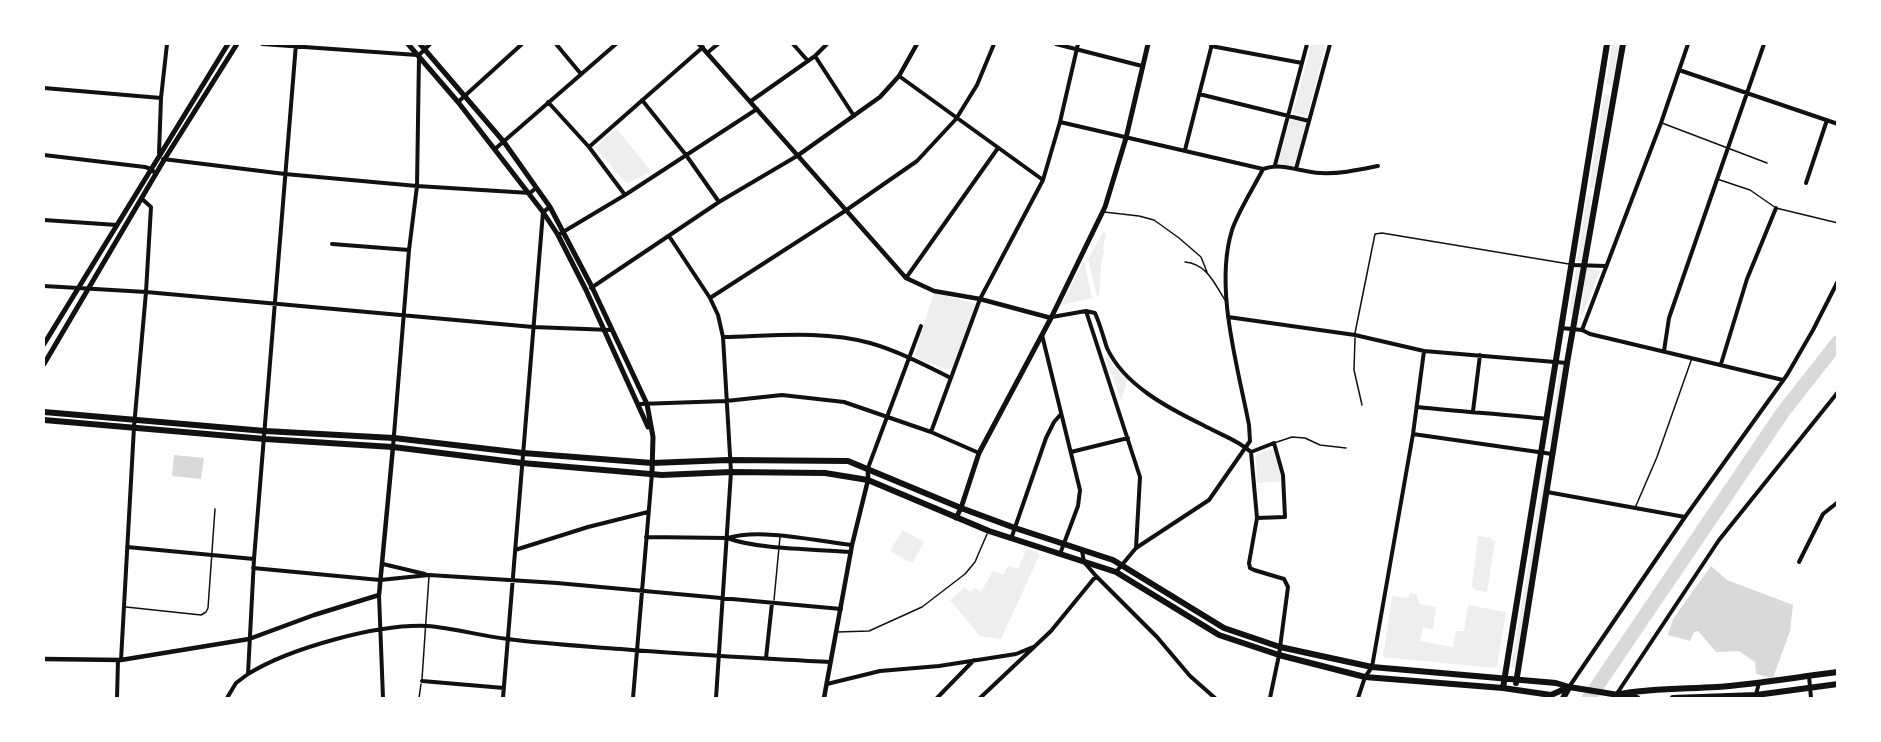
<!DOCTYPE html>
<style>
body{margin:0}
#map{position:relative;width:1881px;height:742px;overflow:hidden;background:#fff;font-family:"Source Sans 3",sans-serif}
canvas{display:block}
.frame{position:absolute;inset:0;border:45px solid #fff;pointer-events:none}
</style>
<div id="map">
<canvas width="1881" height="742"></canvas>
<div class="frame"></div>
</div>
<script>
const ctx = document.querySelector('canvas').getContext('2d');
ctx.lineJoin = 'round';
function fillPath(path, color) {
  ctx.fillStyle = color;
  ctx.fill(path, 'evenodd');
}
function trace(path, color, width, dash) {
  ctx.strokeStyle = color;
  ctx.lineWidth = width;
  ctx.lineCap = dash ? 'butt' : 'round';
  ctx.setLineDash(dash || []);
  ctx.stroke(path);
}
fillPath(new Path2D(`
 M1311,44H1326L1307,117L1293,113Z
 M1612,44H1619L1612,85H1606Z
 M1604,94L1610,95L1594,188H1589Z
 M1290,119L1306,122L1295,167L1278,163Z
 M616,128L651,171L627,184L595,148Z
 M1587,196L1592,197L1582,261H1577Z
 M1103,232L1106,234L1103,249L1104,251L1101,266L1099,297L1097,296L1088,259Z
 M1084,261L1092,298L1061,305Z
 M1576,268H1580L1573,315L1569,314Z
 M1586,268L1600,271L1580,321Z
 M934,292L976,304L952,368L946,369L914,357Z
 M1109,357L1113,366L1128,379L1121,400L1106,360V358Z
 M1560,364L1565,365L1553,444L1549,443Z
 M1274,449L1282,481L1257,483L1256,454Z
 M1546,459L1550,461L1515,668L1511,667Z
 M903,530L924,542L913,562L908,561L890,551Z
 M1478,536L1491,538V540L1495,541L1487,592L1475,590L1472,586Z
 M1027,548L1040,554L1001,639L980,636L950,600L965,587L970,592L975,588L981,592L993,571L1003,575L1008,566L1018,569Z
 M1410,593L1417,594L1419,604L1436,607L1433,630L1423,627L1420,641L1453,647L1456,631H1464L1468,605L1506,612L1497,666L1495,668L1383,657L1392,596L1408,598Z`), '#eee');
fillPath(new Path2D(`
 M174,455L204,458L201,479L172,476Z
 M1711,566L1727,580L1793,605L1790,631L1773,678L1756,674L1755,662L1739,651L1716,652L1698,631L1694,632L1690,641L1668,635L1673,619Z`), '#d9d9d9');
trace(new Path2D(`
 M1589,698L1783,412L1838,342`), '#d9d9d9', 14);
trace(new Path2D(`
 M1662,123L1767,163
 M1717,179L1750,190L1776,208L1838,223
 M1104,212L1139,216L1154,220L1179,238L1201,257L1207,272
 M1185,262C1207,264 1214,283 1225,300
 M1355,333L1375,234L1382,233L1569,264
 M1355,338L1354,370L1362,405
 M1274,443L1292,437L1305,438L1320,445L1346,448
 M1635,508L1657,457L1692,358
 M774,600L780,537
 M126,607L201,615L206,612L208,608L215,509
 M837,632L869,631L922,607L965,574L975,562L987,534
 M422,679L429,576
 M419,698L421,684`), '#111', 1.5);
trace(new Path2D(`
 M262,44L417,55
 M556,44L581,74
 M793,44L808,61
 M1056,44L1142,66
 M1211,46L1302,63
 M707,53L718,44
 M419,55L430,44
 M815,56L854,116
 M1679,70L1838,124
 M899,76L1043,180
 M44,88L161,98
 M1199,94L1309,121
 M642,100L686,155L719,202
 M751,101L815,56L827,44
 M458,102L522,44
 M548,102L589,147L625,195
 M1060,122L1263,169C1282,162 1300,172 1320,173C1340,174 1358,170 1378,166
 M589,147L703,47
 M495,149L616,44
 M1185,150L1212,44
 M159,153L161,98L167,44
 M44,155L145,167L151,169L156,174
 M163,159L285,174L417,186L530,193L536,188
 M1275,165L1307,44
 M1296,169L1330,44
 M1806,183L1827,120
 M44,220L117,225
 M558,235L625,195L757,109
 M669,236L710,298L718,315L723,337L731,472L716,698
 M332,244L409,250
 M1572,265L1606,266
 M906,278L998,148
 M44,286L146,292L533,327L611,330
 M591,288L719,202L797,156
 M710,298L845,211L917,161L956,119L977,85L994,44
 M1086,311L1140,477L1136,548
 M1052,317L1086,311L1095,313C1100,324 1103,336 1107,348C1124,385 1168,408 1203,425C1219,434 1238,440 1251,452L1274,443L1283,475L1285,517L1257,518
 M1228,317L1355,335L1424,351L1567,363
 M1561,328L1582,330L1661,123L1688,44
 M1582,330L1590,334L1783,380
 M1042,335L1080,490L1078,506L1060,554
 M723,337C771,336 823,330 870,343C898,351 925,365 951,378
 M1664,351L1669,318L1764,44
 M1721,364L1747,279L1776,208
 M639,404L726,401L782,395L844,402L931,432L979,453
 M1418,407C1461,412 1504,414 1547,419
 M1473,411L1480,355
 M931,432L980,299L1043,180L1060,122L1078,44
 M1413,434L1552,454
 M393,447L409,250L417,186L419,56
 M1071,452L1128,438
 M1251,452L1257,518L1249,563L1250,568L1254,570L1284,579L1288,587L1279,655L1270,698
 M868,468L921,326
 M1547,492L1685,517
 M646,537L727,538C760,550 815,549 851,552
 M728,538C759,528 818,541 852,545
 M1011,539L1046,438L1054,422L1061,414
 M127,547L254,559
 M515,550L588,527L648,512
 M1082,551L1084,562L1096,576L1157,637L1190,676L1215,698
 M1799,562L1823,514L1838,502
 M383,564L425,574
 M253,568L380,580L429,575L557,583L841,609
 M1116,572L1136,548L1209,500L1250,441L1249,425C1238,367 1214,288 1232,230C1238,212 1254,187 1263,169
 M379,595L383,698
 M766,658L772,603
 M121,660L134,427L146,292L151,207L141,198
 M248,674C290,648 377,624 427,626C454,628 481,636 508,639C545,644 583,646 621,649C690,655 760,658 830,662
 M1809,676L1811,698
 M422,681L504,688
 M827,684L880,671L939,666L1016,654L1033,647
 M1569,687L1685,517L1787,375L1813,330L1838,281
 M117,698L118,660
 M227,698L236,683L248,674L254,559L296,44
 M503,698L543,212L550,207
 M633,698L652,473
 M937,698L974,660
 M980,698L1051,631L1096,576
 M1358,698L1365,677L1372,667L1413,434L1424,351
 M1614,698L1719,540L1838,392
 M1755,698L1759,683`), '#111', 4);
trace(new Path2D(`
 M699,44L906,278L934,291L980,299L1051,318
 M797,156L880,97L899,76L917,44
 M44,659L121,660L249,639L314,615L379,595L393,447
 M824,698L852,545L868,480V468`), '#111', 4.5);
trace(new Path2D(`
 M408,44L458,102L543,212L558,235L586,290L648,427
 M420,44L504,142L550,207L592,287L647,404L653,437L652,473
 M44,344L228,44
 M44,364L164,160L237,44
 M956,518L961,508L979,453L1051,318L1105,207L1126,138L1148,44`), '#111', 5);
trace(new Path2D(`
 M44,412L265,431L394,438L523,453L652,463L728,460L848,461L961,508L1015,528L1113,560L1224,628L1280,647L1372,667L1556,683L1569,687L1637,698
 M44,420L265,439L393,447L522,463L662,475L731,472L825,473L868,480L989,531L1116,572L1219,635L1279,655L1365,677L1503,688L1551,695L1569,687
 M1516,683L1567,363L1623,44
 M1503,688L1607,44
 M1620,694C1652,688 1684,689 1717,687C1758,684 1797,677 1838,672
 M1563,698L1569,688
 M1673,698L1756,695L1838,684`), '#111', 6);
</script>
